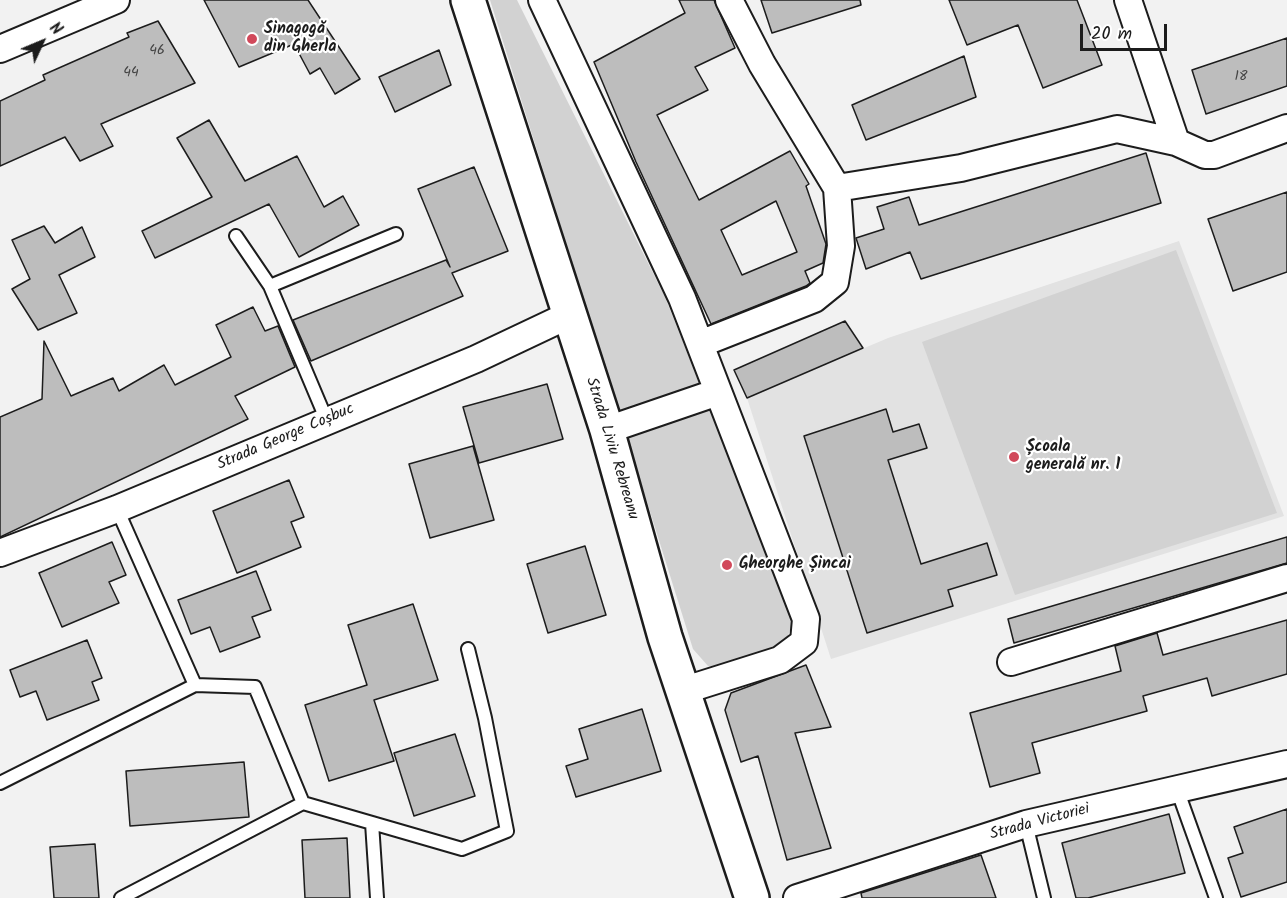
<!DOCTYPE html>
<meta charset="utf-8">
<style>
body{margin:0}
#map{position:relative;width:1287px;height:898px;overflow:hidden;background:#f2f2f2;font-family:Kalam,sans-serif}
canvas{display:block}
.north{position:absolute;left:12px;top:12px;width:60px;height:60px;-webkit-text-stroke:4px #fff;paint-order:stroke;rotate:46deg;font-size:16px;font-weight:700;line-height:24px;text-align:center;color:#1c1c1c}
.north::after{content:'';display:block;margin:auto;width:21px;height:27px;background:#1c1c1c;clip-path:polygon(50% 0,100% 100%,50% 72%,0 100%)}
.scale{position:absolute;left:1080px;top:24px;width:87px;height:27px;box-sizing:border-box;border:3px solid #1c1c1c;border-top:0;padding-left:8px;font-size:18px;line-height:21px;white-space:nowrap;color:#1c1c1c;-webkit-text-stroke:4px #fff;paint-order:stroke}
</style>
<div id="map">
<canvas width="1287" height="898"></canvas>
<div class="north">N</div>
<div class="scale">20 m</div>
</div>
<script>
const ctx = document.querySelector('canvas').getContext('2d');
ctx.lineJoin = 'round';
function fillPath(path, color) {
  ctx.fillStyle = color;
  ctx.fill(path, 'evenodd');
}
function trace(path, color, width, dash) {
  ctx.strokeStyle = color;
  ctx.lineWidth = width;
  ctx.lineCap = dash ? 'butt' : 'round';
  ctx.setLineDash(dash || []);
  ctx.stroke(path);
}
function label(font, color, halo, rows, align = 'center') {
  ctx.font = font + ' Kalam,sans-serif';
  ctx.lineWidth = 4.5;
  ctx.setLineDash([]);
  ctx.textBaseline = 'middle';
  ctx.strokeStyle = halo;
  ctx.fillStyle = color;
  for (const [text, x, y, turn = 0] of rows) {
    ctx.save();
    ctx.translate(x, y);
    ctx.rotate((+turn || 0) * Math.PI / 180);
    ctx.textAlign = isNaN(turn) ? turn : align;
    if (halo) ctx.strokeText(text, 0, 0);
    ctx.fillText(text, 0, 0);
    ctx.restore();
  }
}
fillPath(new Path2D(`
 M1179,241L1284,516L831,659L747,398L888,338Z`), '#e2e2e2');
fillPath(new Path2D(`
 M490,0H517L665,297L794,620L785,643L753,663L720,668L708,666L693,649Z
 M1176,250L1277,513L1015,595L922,342Z`), '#d2d2d2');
const building = new Path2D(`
 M204,0H308L360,79L335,94L320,68L310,74L294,44L239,67Z
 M679,0H714L735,48L695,67L708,90L657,115L699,200L790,151L809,184L806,186L826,244L823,263L805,271L810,283L806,286L711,324L636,162L594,62L685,13ZM776,201L797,252L742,275L721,230Z
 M761,0H860L861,5L772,33Z
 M949,0H1077L1102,65L1043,88L1018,25L967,45Z
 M158,21L195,83L101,124L113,146L80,161L65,137L0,166V101L45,80L43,75L129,37L127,33Z
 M1287,38V86L1206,114L1192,70Z
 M439,50L451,85L395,112L379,77Z
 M964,56L976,97L866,140L852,105Z
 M209,120L245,181L297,156L324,207L343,196L359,225L299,257L269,204L155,258L142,231L212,197L177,138Z
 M1146,153L1161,203L921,279L910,252L866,269L856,238L884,229L877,207L909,197L919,225Z
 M474,167L508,251L452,273L463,296L311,361L293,320L446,260L450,267L418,189Z
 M1287,192V272L1233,291L1208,219Z
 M44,226L55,243L82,227L95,257L59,275L77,313L38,330L12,289L30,279L12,240Z
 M253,307L265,331L278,326L295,367L235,396L248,419L0,537V417L42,399L44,341L71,396L113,378L119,391L164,365L175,385L231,357L216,325Z
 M845,321L863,348L747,398L734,370Z
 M547,384L563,439L479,463L463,407Z
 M886,409L893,432L919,424L927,448L888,460L921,564L987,543L997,575L948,590L953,606L867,633L804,436Z
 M473,446L494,520L430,538L409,464Z
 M289,480L304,517L291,522L301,547L237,573L213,511Z
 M1287,537V563L1014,643L1008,619Z
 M112,542L126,575L109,582L119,603L62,627L39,573Z
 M585,546L606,615L548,633L527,564Z
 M256,571L271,610L252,617L260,637L220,652L210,627L191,634L178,600Z
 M413,604L438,680L374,700L394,761L329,781L305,705L367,685L348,625Z
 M1287,620V674L1212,696L1207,678L1143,696L1147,711L1032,743L1040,773L990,787L970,713L1121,671L1115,646L1157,633L1163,655Z
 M87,640L102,678L92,682L99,700L47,720L36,691L20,697L10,670Z
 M806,665L831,727L795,733L831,848L787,860L758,756L741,762L725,710L731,693Z
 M642,709L661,771L576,797L566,766L588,759L579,729Z
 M455,734L475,796L414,816L394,753Z
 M244,762L249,817L130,826L126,771Z
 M1287,809V882L1241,897L1228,858L1243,853L1234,827Z
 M1169,814L1185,873L1088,898H1076L1062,843Z
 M347,838L350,898H305L302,840Z
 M95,844L99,898H54L50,847Z
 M981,855L996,898H862L861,893Z`);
fillPath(building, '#bdbdbd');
trace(building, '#1c1c1c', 1.5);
const service = new Path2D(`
 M236,236L270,286L327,421
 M270,286L396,234
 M117,509L195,685L255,687L303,803L462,849L507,831L485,718L468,649
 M0,783L195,685
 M1177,789L1216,898
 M372,823L377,898
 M1026,824L1044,898
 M121,898L303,803`);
const minor = new Path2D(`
 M542,0L682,298L806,619L804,642L780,660L682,691
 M1128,0L1176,142
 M0,49L116,0
 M837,188L961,168L1117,129L1176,142L1205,155H1214L1287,128
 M700,344L814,299L835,282L841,246L837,188L762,64L729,0
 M607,430L718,392
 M0,553L117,509L476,359L569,315
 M1011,662L1287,578
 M797,898L1026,824L1287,764`);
const secondary = new Path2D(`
 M468,0L607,430L665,637L752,898`);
trace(service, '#1c1c1c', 16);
trace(minor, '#1c1c1c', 30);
trace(secondary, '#1c1c1c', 38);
trace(service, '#fff', 12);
trace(minor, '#fff', 26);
trace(secondary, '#fff', 33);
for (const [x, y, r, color] of [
 [252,39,6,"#d1495b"],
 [1014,457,6,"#d1495b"],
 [727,565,6,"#d1495b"]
]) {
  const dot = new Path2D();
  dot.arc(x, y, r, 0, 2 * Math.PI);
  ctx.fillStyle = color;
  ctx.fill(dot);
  trace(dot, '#fff', 2);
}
label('14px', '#444', null, [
 ["46",157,52],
 ["44",131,74],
 ["18",1241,78]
]);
label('bold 16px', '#1c1c1c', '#fff', [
 ["Sinagogă",264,30],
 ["din Gherla",264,48],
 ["Școala",1026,448],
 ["generală nr. 1",1026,466],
 ["Gheorghe Șincai",739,565]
], 'left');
label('16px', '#1c1c1c', '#fff', [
 ["Strada George Coșbuc",286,438,-23],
 ["Strada Liviu Rebreanu",611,449,73],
 ["Strada Victoriei",1040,823,-15]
]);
</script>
